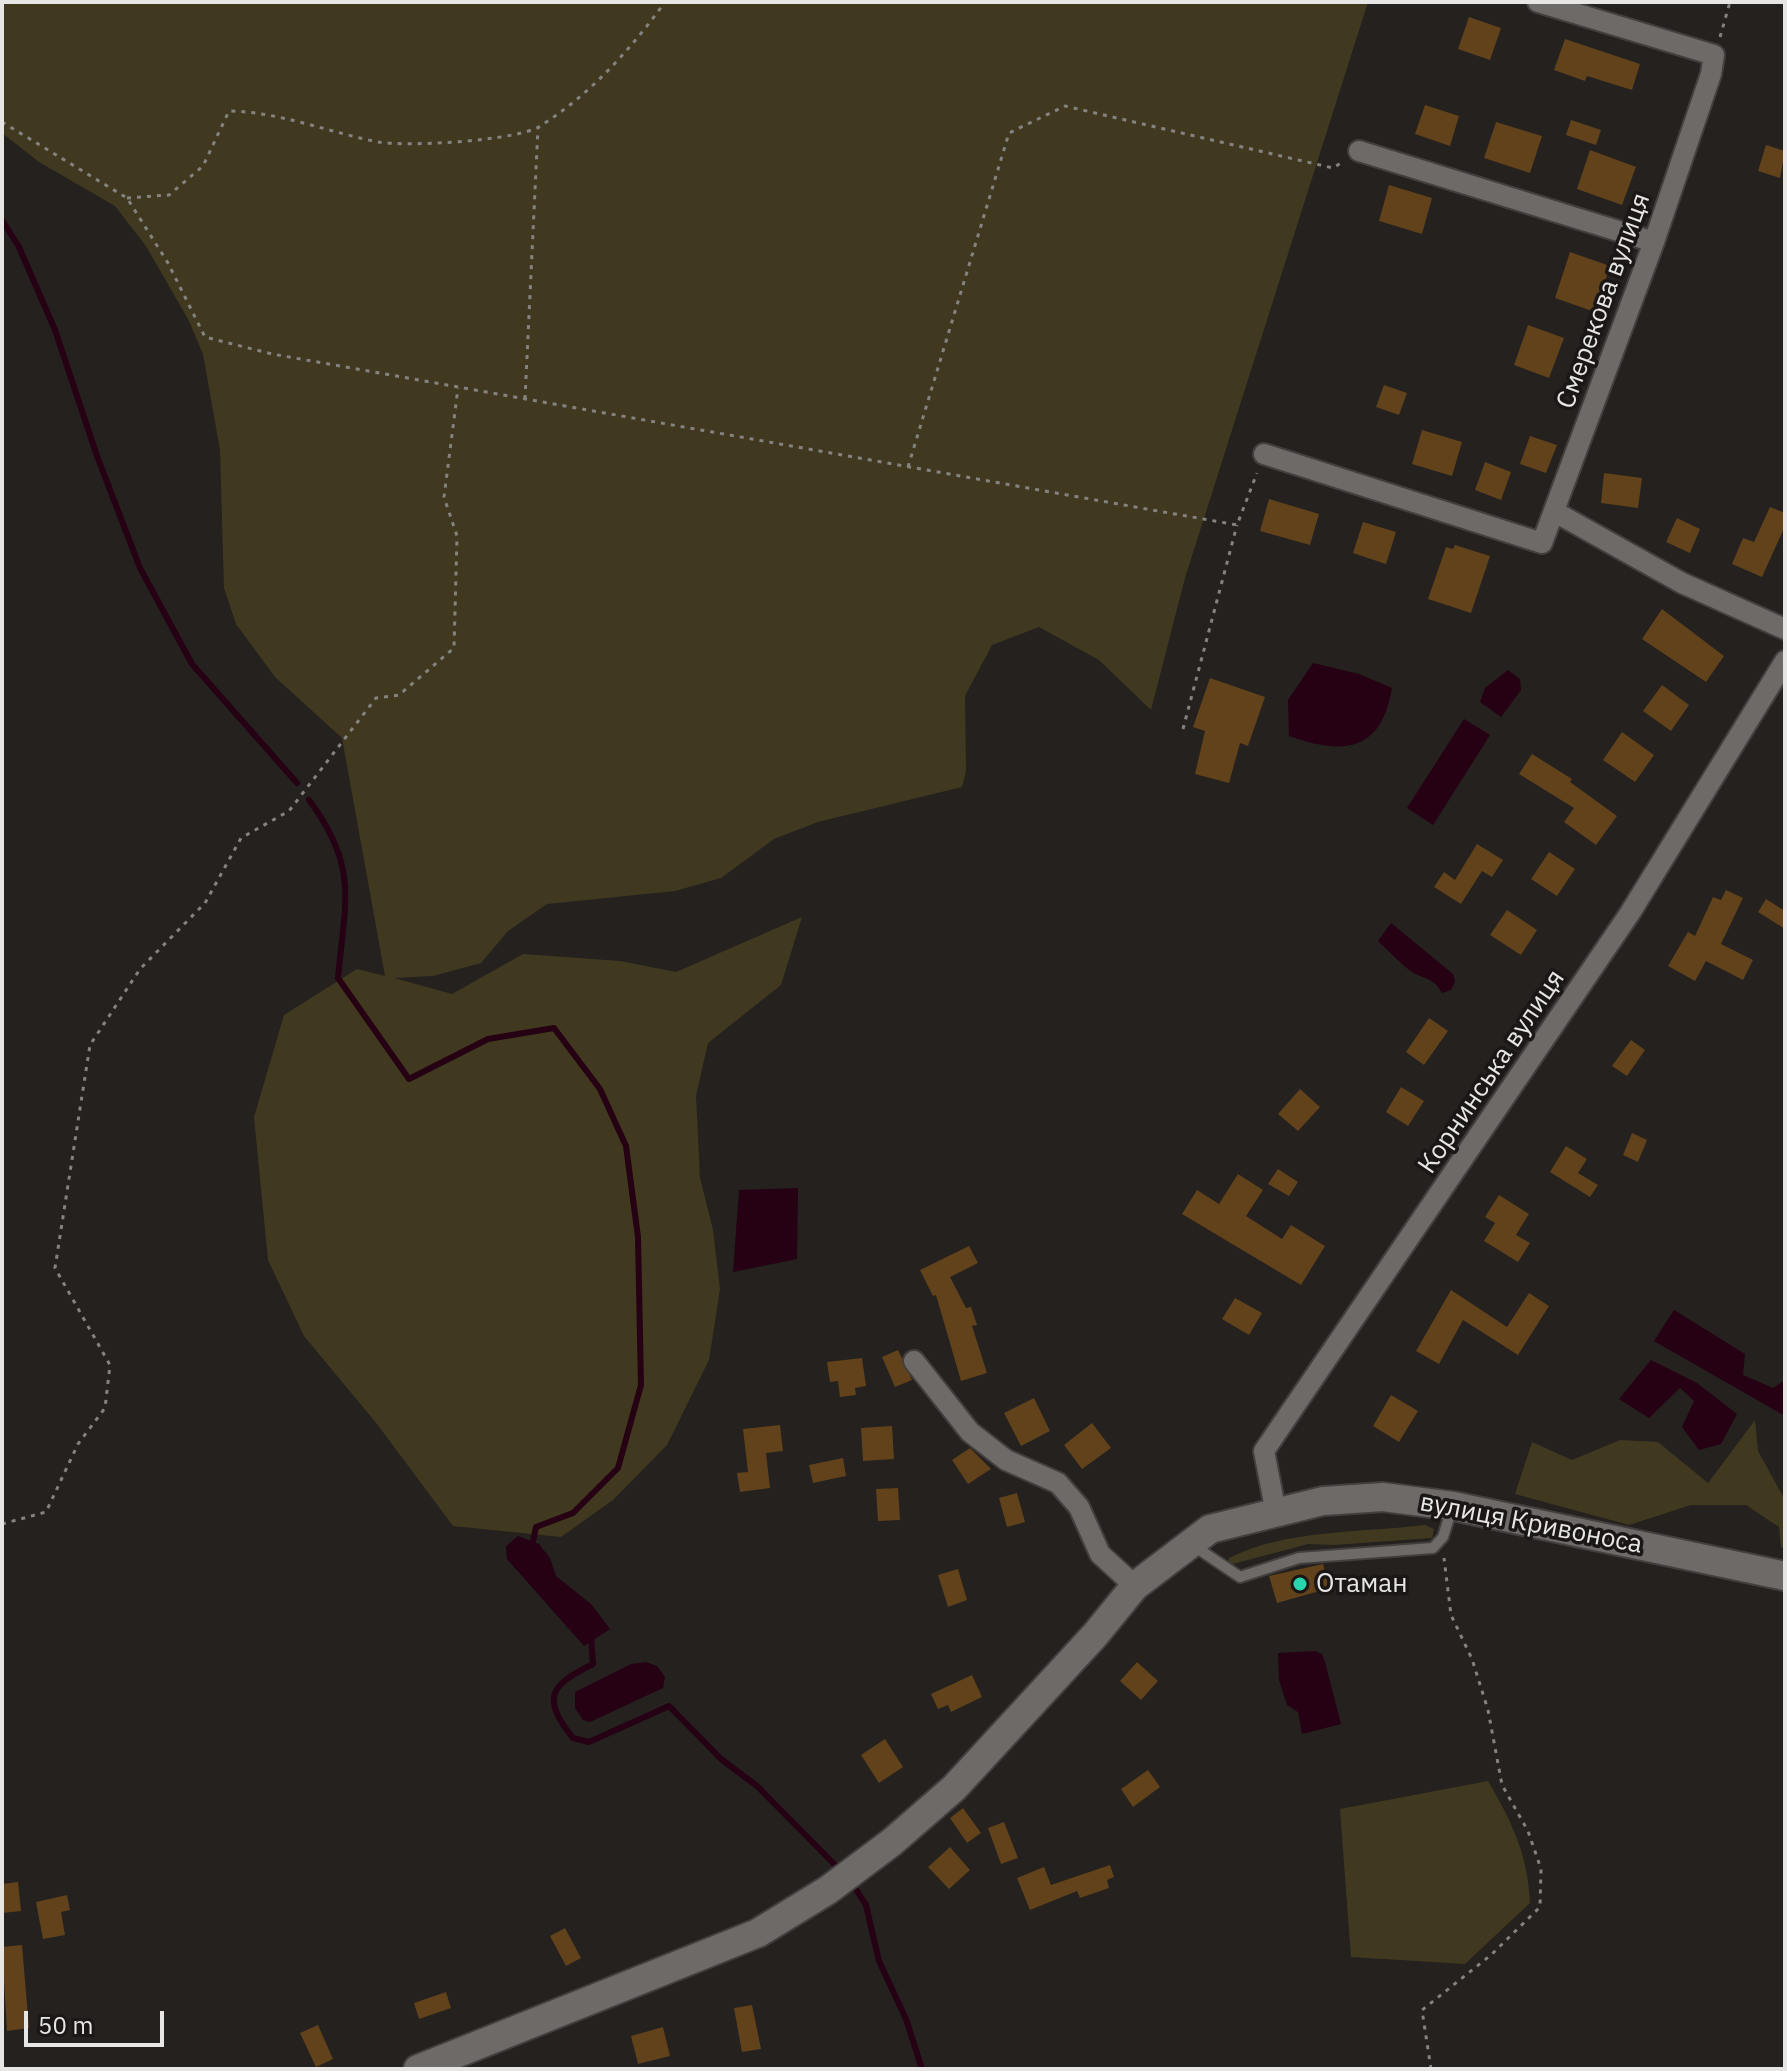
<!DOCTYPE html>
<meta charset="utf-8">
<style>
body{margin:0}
#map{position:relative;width:1787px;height:2071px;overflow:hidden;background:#24211f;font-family:"IBM Plex Sans",sans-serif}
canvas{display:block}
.frame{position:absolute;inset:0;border:4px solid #e8e6e5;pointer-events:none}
.scale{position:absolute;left:24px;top:2011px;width:140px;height:36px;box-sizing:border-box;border:4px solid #e8e6e5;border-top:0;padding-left:10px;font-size:24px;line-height:28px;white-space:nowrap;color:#e8e6e5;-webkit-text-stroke:6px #1b1716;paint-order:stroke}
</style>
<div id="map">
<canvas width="1787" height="2071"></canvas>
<div class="frame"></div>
<div class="scale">50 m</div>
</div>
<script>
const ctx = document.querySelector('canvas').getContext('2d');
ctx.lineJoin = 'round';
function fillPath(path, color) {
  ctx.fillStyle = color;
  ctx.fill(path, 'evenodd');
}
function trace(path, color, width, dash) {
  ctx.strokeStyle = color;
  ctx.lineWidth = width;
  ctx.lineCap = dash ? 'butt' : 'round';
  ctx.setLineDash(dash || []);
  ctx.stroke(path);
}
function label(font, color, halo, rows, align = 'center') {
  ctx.font = font + ' "IBM Plex Sans",sans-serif';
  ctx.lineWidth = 7;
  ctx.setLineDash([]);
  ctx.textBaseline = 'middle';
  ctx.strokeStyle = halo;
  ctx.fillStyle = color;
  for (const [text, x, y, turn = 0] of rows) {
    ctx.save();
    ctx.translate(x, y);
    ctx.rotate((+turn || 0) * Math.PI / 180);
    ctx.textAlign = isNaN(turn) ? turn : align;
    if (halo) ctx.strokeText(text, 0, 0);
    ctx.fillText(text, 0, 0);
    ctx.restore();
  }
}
fillPath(new Path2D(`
 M2,2H1368L1185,578L1151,710L1099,660L1039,627L992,645L965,696L966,771L962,787L818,822L774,839L721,878L675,891L547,904L508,931L481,963L433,976L394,978L452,994L523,954L620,961L676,972L802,917L781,985L708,1043L696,1096L700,1178L713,1230L720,1289L709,1360L667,1445L613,1500L561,1537L453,1526L377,1424L304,1336L268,1260L254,1117L284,1015L357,969L385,976L342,738L275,677L236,624L224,588L220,450L203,354L189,321L146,246L115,206L39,162L2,133Z
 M1755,1420L1758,1451L1785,1500V1549L1781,1547L1779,1527L1746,1505H1691L1629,1525L1515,1494L1532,1442L1572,1460L1620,1440L1658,1442L1708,1483Z
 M1425,1525L1434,1529L1432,1538L1333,1545L1308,1544L1229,1565V1558C1287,1529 1361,1533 1425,1525Z
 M1488,1781C1512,1822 1528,1855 1530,1903L1465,1964L1351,1957L1340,1809Z`), '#40391f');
fillPath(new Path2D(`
 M1313,663L1359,674L1392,688C1381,753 1343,755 1289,736L1288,700Z
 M1508,670L1520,679L1521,690L1501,717L1480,702L1485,688Z
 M1464,719L1490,735L1433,825L1407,808Z
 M1391,923L1453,974L1455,982L1451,990L1442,993C1433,977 1426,980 1412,972C1409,971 1381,944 1378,941Z
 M798,1188L797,1259L733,1272L739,1190Z
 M1674,1310L1745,1354L1743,1375L1773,1388L1785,1380V1416L1654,1341Z
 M1651,1360L1697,1383L1737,1414L1721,1444L1699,1450L1682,1427L1694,1401L1680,1388L1649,1418L1619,1399Z
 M518,1536L539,1544L550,1558L556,1576L591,1604L610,1629L584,1646L507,1559L506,1546Z
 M1315,1651L1322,1654L1325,1662L1341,1724L1302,1734L1298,1712L1287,1705L1279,1680L1278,1653Z
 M646,1662L657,1666L665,1677L663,1688L590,1722L583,1720L575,1708V1692L631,1664Z`), '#250113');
trace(new Path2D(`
 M2,220L19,247L55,330L97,456L140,568L192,664L297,783
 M309,800C359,867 345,901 338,978L409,1079L488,1039L554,1028L600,1089L626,1146L638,1237L641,1385L618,1468L573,1513L536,1527L532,1546
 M591,1636L593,1664C551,1685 540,1697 573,1738L589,1742L669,1706L721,1759L757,1786L837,1867
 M857,1891L866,1905L879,1961L906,2019L922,2069`), '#250113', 6);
fillPath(new Path2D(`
 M1469,17L1501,28L1490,60L1458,49Z
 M1565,39L1640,64L1632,90L1587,76L1585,81L1554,70Z
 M1425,105L1459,116L1450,146L1415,134Z
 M1571,120L1601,130L1596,145L1566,135Z
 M1496,122L1542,136L1530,173L1484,158Z
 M1766,145L1785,151L1780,178L1758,171Z
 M1590,150L1636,167L1622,205L1577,189Z
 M1389,185L1432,198L1422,234L1379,221Z
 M1570,252L1610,266L1595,312L1555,298Z
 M1528,325L1564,338L1549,378L1514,365Z
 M1384,385L1407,393L1399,415L1376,407Z
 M1422,430L1462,442L1452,476L1412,464Z
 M1530,436L1557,445L1546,473L1520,464Z
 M1485,462L1511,472L1501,500L1475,490Z
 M1604,473L1642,478L1638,508L1601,503Z
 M1269,499L1319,514L1310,545L1260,531Z
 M1770,507L1785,513V526L1762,577L1732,564L1743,538L1754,542Z
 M1677,518L1700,529L1690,553L1666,542Z
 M1363,522L1396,532L1386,564L1353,553Z
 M1455,545L1490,556L1471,613L1428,599L1446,547L1453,549Z
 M1662,609L1724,656L1706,682L1642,639Z
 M1210,678L1265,697L1248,746L1240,743L1229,783L1195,774L1205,731L1193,727Z
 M1662,685L1689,705L1671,731L1643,711Z
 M1622,732L1654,755L1635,782L1603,760Z
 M1532,754L1572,779L1570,782L1617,816L1596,845L1564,822L1574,808L1519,774Z
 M1477,844L1503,860L1492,877L1482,871L1461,904L1434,887L1444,872L1455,880Z
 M1549,852L1575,869L1557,896L1531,879Z
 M1726,890L1743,898L1721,944L1753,960L1743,980L1706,961L1695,981L1668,966L1688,932L1695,936L1713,897L1721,900Z
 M1766,899L1785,911V929L1758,912Z
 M1507,910L1537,930L1521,955L1490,935Z
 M1429,1018L1448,1031L1424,1065L1406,1052Z
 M1631,1040L1645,1050L1627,1076L1612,1066Z
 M1401,1087L1424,1101L1408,1126L1386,1112Z
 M1300,1089L1320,1107L1298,1131L1278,1114Z
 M1632,1133L1647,1140L1638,1162L1623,1155Z
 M1566,1146L1587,1159L1578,1173L1598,1185L1590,1197L1550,1172Z
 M1278,1169L1298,1182L1289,1196L1268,1184Z
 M1238,1174L1263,1190L1246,1216L1282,1239L1291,1225L1325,1246L1301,1285L1182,1214L1197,1190L1219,1204Z
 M1499,1195L1529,1214L1516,1235L1530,1243L1518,1262L1484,1241L1495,1223L1485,1217Z
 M969,1246L978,1263L950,1277L966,1308L971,1307L977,1325L972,1326L987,1373L961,1381L936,1295L933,1296L920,1270Z
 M1451,1290L1507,1327L1529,1293L1549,1306L1518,1355L1463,1320L1439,1364L1416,1351Z
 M1235,1298L1262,1313L1249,1335L1222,1319Z
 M898,1350L912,1380L895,1387L882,1357Z
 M862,1358L866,1386L855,1388L856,1395L840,1397L838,1381L830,1382L827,1362Z
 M1391,1395L1418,1411L1399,1442L1373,1426Z
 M1034,1398L1050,1431L1021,1446L1004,1413Z
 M1092,1423L1111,1448L1082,1469L1064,1445Z
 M780,1425L783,1451L766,1453L770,1488L740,1492L737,1473L748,1472L743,1429Z
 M892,1426L894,1459L863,1461L861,1428Z
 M970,1448L991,1469L968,1484L952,1460Z
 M843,1458L846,1476L813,1483L809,1465Z
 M898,1488L900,1520L878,1521L876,1489Z
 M1017,1493L1025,1522L1007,1527L999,1498Z
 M1323,1564L1330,1588L1277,1603L1269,1576Z
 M958,1569L967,1600L948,1607L938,1575Z
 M1137,1662L1158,1681L1141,1700L1120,1681Z
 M972,1675L982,1697L951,1712L948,1705L938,1709L931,1694Z
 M885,1739L903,1767L879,1783L861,1755Z
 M1148,1770L1160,1787L1133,1807L1121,1789Z
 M963,1808L981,1833L967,1843L950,1818Z
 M1004,1822L1018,1858L1001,1864L988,1828Z
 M950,1847L970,1870L949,1889L928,1867Z
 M1110,1865L1114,1877L1107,1880L1109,1888L1080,1898L1077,1891L1030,1910L1017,1878L1044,1867L1051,1885Z
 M18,1882L21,1911L2,1913V1884Z
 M67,1895L70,1910L61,1912L65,1935L43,1939L36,1902Z
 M565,1928L581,1958L566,1966L550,1936Z
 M22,1945L29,2028L7,2031L2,1947Z
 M446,1992L451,2008L419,2019L414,2003Z
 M752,2005L761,2049L742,2052L734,2008Z
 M318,2025L333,2059L316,2067L300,2033Z
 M663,2027L670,2056L638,2064L631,2036Z`), '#61421a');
const lane = new Path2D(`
 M1194,1546L1240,1577L1299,1558L1433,1548L1443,1537L1452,1508`);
const street = new Path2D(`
 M1359,151L1654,242
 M1264,454L1542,543L1654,242L1711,74L1714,55L1538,2
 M1555,512L1682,583L1785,629
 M914,1361L970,1432L1006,1460L1058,1483L1079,1507L1100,1554L1135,1586
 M1276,1513L1264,1451L1630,913L1785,661`);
const secondary = new Path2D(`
 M418,2069L758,1933L828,1890L892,1842L954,1788L1095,1635L1135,1586L1210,1529L1323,1501L1383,1497L1453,1506L1785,1576`);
trace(lane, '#423f3e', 14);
trace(street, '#423f3e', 24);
trace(secondary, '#423f3e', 32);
trace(new Path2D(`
 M1720,37L1730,2
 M2,122L127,198L168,263L205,337L272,354L1237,525L1257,473
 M127,198L169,195L203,166L229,111C280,112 328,132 378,142C406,147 518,141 540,126C590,95 631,49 665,2
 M525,399L538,128
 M908,467L1009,133L1065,106L1333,168L1344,161
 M1183,729L1237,525
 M2,1524L46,1512L78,1444L105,1408L110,1365L55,1268L90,1045L140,969L205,903L241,838L289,811L376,698L399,695L454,648L457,536L444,497L458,388
 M1431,2069L1422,2010L1491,1955L1540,1907L1541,1869L1528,1831L1502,1785L1488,1710L1472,1659L1451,1615L1444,1558`), '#858381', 3, [4, 6]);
trace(lane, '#6d6a68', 10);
trace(street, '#6d6a68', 20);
trace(secondary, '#6d6a68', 28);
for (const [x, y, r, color] of [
 [1300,1584,8,"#29d5ac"]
]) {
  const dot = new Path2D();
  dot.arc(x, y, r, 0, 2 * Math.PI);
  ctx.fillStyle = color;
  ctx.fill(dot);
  trace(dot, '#1b1716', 3);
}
label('26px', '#e8e6e5', '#1b1716', [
 ["Смерекова вулиця",1604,301,-70],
 ["Корнинська вулиця",1492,1072,-56],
 ["вулиця Кривоноса",1531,1524,11]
]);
label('26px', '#e8e6e5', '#1b1716', [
 ["Отаман",1316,1584]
], 'left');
</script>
